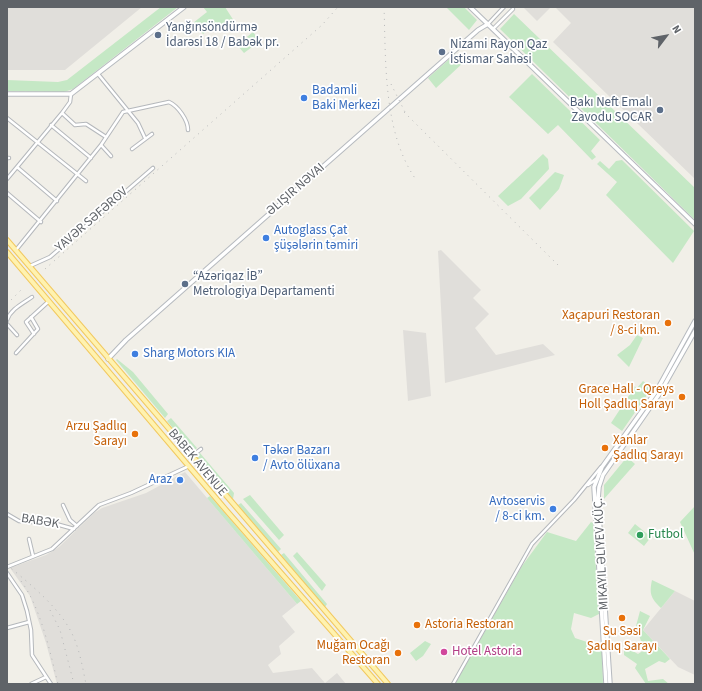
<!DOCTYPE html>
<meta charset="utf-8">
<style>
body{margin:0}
#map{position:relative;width:702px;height:691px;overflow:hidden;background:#f1efe8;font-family:"Source Sans 3",sans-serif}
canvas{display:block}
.frame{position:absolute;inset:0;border:8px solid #5f6368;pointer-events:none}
.north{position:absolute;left:646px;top:16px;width:40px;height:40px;-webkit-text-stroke:3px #fff;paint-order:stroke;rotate:58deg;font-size:11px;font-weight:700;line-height:16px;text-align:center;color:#5f6368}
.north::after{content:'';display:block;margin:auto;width:14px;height:18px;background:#5f6368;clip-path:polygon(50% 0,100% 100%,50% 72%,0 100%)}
</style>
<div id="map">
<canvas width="702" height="691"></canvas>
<div class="frame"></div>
<div class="north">N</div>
</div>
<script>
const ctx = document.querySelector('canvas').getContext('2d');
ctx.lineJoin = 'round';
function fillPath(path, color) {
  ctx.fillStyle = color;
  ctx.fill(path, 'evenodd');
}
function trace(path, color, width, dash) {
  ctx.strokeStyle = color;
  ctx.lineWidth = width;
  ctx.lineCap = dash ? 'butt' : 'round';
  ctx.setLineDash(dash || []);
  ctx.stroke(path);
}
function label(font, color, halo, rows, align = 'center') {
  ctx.font = font + ' "Source Sans 3",sans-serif';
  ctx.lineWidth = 3.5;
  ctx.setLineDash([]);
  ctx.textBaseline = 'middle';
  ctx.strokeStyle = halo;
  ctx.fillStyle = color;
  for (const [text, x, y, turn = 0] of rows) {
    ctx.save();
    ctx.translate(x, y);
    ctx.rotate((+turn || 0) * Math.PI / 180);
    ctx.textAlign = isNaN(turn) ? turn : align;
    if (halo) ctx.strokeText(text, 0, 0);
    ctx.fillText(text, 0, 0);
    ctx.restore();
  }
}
fillPath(new Path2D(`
 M7,7H142L65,70H7Z
 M523,7H551L537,21Z
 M555,7H695V179L553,42L571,23Z
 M441,250L481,290L473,298L489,314L475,328L496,355L543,344L555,355L445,383L438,251Z
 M403,330L426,333L431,396L408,401Z
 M185,472L297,604L282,616L295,632L279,646L281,654L268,665L273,673L312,668L325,683L337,673L346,684H57L46,643L30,596L10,568L46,555L59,547L94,513L102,508L146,493Z
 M675,591L695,601V675L678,667L643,630Z`), '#e0deda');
fillPath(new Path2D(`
 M161,7H178L73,89L64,92L7,91V80L58,82L67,80Z
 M203,7H225L234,21L223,29L218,23L203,34L193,23L207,12Z
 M446,7H464L477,20L469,30Z
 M514,14L695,188V220L500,29Z
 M253,32L260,41L244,53L237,45Z
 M455,54L464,62L436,88L428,78Z
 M532,74L600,140L591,151L596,157L592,160L558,125L548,134L509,97Z
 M543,154L548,159L549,169L521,199L508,206L498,196Z
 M622,160L694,231L673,263L606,195L617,182L597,164L600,161L609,169L616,161Z
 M555,172L564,175L559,189L540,210L529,198Z
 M637,335L643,338L629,367L617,355L630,345Z
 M117,359L133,372L168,414L165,418L116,360Z
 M643,381L652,388L622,431L611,423L632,391L628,387L631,384L637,388Z
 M171,418L197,448L192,452L167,421Z
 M200,453L234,493L233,499L196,456Z
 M627,457L635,464L604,499V485Z
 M250,495L284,535L279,540L243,499Z
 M210,496L301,601L297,604L207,498Z
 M241,503L281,549L278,552L238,505Z
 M695,506V555L680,522Z
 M591,522L593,523L599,614L591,618L574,613L571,629L575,638L602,647L603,684H455L522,566L547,532L576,541Z
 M635,524L651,537L644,546L628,533Z
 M297,552L326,585L322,591L293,556Z
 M284,553L327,604L325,607L281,555Z
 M652,580L675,591L661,608C651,598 649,594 652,580Z
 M640,611L650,616L643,630L670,659L665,663L659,661L645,669L648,681L663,679L669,684H646L635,668L637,664L624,655V646L638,654L644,650L636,626Z
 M425,641L431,644L423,656L416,661L410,653Z`), '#c5e8c5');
const street = new Path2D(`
 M488,24L504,7
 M493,29L513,9
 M98,74L138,123L145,138
 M62,113L75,125L86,124L106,137
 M7,118L86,181
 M51,125L91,158
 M101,145L111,156
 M132,149L152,134
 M7,158H9
 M17,167L57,201
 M7,179L62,113L70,102L71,94
 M7,193L41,222
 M16,250L101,145L123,112L169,102C178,106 188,120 188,130
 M30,266L50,257L153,168
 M7,320C11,309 22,304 32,297
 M7,324L17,335
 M34,334L26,322L49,301
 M16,353L38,329L31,317
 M192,456L201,449
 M588,485L597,479
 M63,505L70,520L77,526
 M7,514L19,521L56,524L74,529
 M29,539L33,556
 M7,567L52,549L99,505L131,493L189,466
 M7,573L22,595L27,611L31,630L32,655L51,684
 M7,628L29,622
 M31,684L46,677
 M453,684L532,544L574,500L601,467`);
const secondary = new Path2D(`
 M470,7L695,224
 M7,94H71L184,7
 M108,359L126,340L478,30L488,24
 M606,684L594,487L602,467L657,390L695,321
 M610,684L598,499L599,487L603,475L660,393L695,331`);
const primary = new Path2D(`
 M7,240L388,684
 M7,252L226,510L378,684`);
trace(street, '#b5b8bc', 4.5);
trace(secondary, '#b6babf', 5.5);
trace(primary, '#f2c960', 6);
trace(street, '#fff', 2.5);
trace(secondary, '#fff', 3.5);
trace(primary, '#fff2af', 4);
trace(new Path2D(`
 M384,7C386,63 383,134 417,181
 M391,84L407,116
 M404,112L561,268
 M45,269L322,25L338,7
 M7,304L21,290
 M7,565C29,583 55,604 69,628C79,645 82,665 86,684
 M21,581C41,608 50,652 58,684
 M50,610L60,630L74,684
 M7,683V684`), '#b6b7b8', 1, [1, 5]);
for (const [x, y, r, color] of [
 [158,35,4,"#5c6f8a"],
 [442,52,4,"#5c6f8a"],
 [304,98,4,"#3f7fe0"],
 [660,110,4,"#5c6f8a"],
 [266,238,4,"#3f7fe0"],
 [185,284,4,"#5c6f8a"],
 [668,323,4,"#e8710a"],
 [135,354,4,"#3f7fe0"],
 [682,397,4,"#e8710a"],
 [135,434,4,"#e8710a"],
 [605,448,4,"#e8710a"],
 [255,458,4,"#3f7fe0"],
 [180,480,4,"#3f7fe0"],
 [553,509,4,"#3f7fe0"],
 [640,535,4,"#2e9e5b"],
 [622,618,4,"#e8710a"],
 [417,625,4,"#e8710a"],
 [444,652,4,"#d1479c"],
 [398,653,4,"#e8710a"]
]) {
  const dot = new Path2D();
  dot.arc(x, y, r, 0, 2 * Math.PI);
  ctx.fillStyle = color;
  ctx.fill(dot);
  trace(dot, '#fff', 1.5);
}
label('13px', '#4e5e75', '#fff', [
 ["Yanğınsöndürmə",166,28],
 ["İdarəsi 18 / Babək pr.",166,43],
 ["Nizami Rayon Qaz",450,45],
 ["İstismar Sahəsi",450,60],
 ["Bakı Neft Emalı",652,103,"right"],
 ["Zavodu SOCAR",652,118,"right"],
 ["“Azəriqaz İB”",193,277],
 ["Metrologiya Departamenti",193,292]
], 'left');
label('13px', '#366cbe', '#fff', [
 ["Badamli",312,91],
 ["Baki Merkezi",312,106],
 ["Autoglass Çat",274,231],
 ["şüşələrin təmiri",274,246],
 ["Sharg Motors KIA",143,354],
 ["Təkər Bazarı",263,451],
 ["/ Avto ölüxana",263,466],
 ["Araz",172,480,"right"],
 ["Avtoservis",545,502,"right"],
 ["/ 8-ci km.",545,517,"right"]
], 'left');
label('13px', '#5f6368', '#fff', [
 ["ƏLIŞIR NƏVAI",296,190,-41],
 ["YAVƏR SƏFƏROV",92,220,-41],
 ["BABEK AVENUE",197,463,50],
 ["BABƏK",40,522,9],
 ["MIKAYIL ƏLIYEV KÜÇ.",602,554,-93]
]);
label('13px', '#c56008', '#fff', [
 ["Xaçapuri Restoran",660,316],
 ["/ 8-ci km.",660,331],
 ["Grace Hall - Qreys",674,390],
 ["Holl Şadlıq Sarayı",674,405],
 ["Arzu Şadlıq",127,427],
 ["Sarayı",127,442],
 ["Xanlar",613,441,"left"],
 ["Şadlıq Sarayı",613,456,"left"],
 ["Astoria Restoran",425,625,"left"],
 ["Su Səsi",622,632,"center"],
 ["Şadlıq Sarayı",622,647,"center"],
 ["Muğam Ocağı",390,646],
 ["Restoran",390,661]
], 'right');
label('13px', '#27864d', '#fff', [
 ["Futbol",648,535]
], 'left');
label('13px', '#b23c85', '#fff', [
 ["Hotel Astoria",452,652]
], 'left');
</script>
